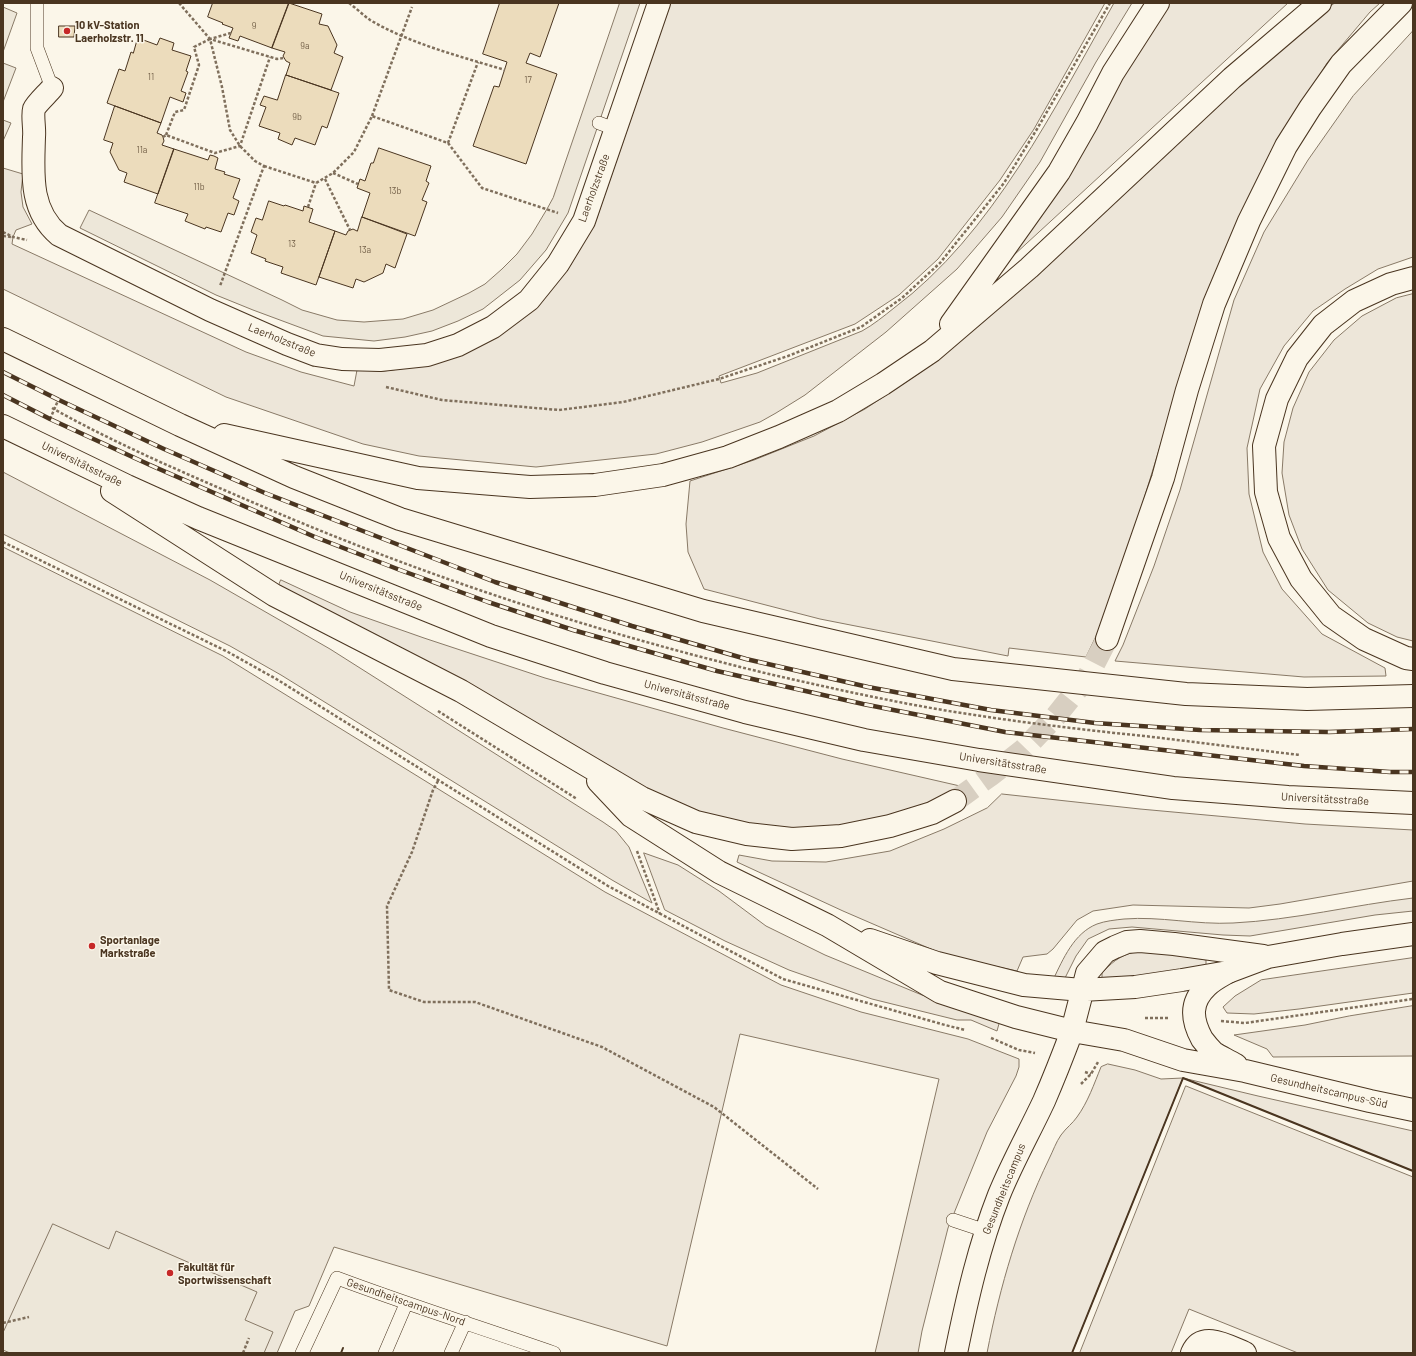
<!DOCTYPE html>
<meta charset="utf-8">
<style>
body{margin:0}
#map{position:relative;width:1416px;height:1356px;overflow:hidden;background:#fbf6e9;font-family:Barlow,sans-serif}
canvas{display:block}
.frame{position:absolute;inset:0;border:4px solid #4a3520;pointer-events:none}
</style>
<div id="map">
<canvas width="1416" height="1356"></canvas>
<div class="frame"></div>
</div>
<script>
const ctx = document.querySelector('canvas').getContext('2d');
ctx.lineJoin = 'round';
function fillPath(path, color) {
  ctx.fillStyle = color;
  ctx.fill(path, 'evenodd');
}
function trace(path, color, width, dash) {
  ctx.strokeStyle = color;
  ctx.lineWidth = width;
  ctx.lineCap = dash ? 'butt' : 'round';
  ctx.setLineDash(dash || []);
  ctx.stroke(path);
}
function label(font, color, halo, rows, align = 'center') {
  ctx.font = font + ' Barlow,sans-serif';
  ctx.lineWidth = 3;
  ctx.setLineDash([]);
  ctx.textBaseline = 'middle';
  ctx.strokeStyle = halo;
  ctx.fillStyle = color;
  for (const [text, x, y, turn = 0] of rows) {
    ctx.save();
    ctx.translate(x, y);
    ctx.rotate((+turn || 0) * Math.PI / 180);
    ctx.textAlign = isNaN(turn) ? turn : align;
    if (halo) ctx.strokeText(text, 0, 0);
    ctx.fillText(text, 0, 0);
    ctx.restore();
  }
}
const green = new Path2D(`
 M671,3H1105L1034,129L1000,180L938,259L899,295L855,324L719,376L721,383L757,373L862,331C873,325 884,316 894,308C992,235 1055,107 1114,3H1132L1096,62L1040,162L1002,217L957,269L886,332L805,395L776,413L760,422L702,442L656,454L536,467L419,456L363,444L226,397L3,289V168L23,174L21,192L23,207L32,224L16,230L13,237L12,244L246,352L301,372L354,386L357,370L384,371L407,368L534,306L570,266L595,223Z
 M1168,3H1288L1014,255L1011,252Z
 M1335,3H1380L1370,12L1327,63L1280,139L1178,388L1127,554L1098,632L1086,657L1009,648L1008,656L820,619L704,589L688,552L686,524L690,481L754,460L814,436L865,409L921,372L983,322L1198,121L1313,19Z
 M1413,31V257L1378,269L1345,289L1313,311L1284,346L1260,389L1247,448L1249,494L1263,552L1282,589L1322,634L1385,668L1386,676L1304,677L1115,661L1123,645L1154,566L1180,490L1234,300L1264,232L1308,160L1353,96Z
 M1413,294V641L1397,637L1368,623L1328,590L1302,549L1289,515L1282,473L1284,442L1293,408L1309,372L1334,340L1362,316L1396,298Z
 M3,472L210,580L330,649L603,822L616,831L629,847L652,903L612,880L281,675L230,646L3,534Z
 M3,547L223,656L605,892L781,985L861,1012L968,1039L1019,1059V1067L1016,1076L987,1132L948,1228L922,1331L918,1353H875L939,1079L740,1034L667,1346L334,1247L309,1306L295,1311L277,1353H3Z
 M281,580L350,612L424,638L545,678L723,728L842,759L960,786L926,805L885,817L843,826L799,829L753,826L702,814L628,781L425,663L279,585Z
 M1002,794L1140,809L1305,824L1413,830V881L1280,904L1249,908L1133,905L1093,911L1077,920L1053,949L1047,954L1023,957L1017,971L947,956L843,911L737,862L739,855L772,861L826,862L890,851L944,829L987,808Z
 M644,853L678,865L719,891L766,926L825,955L922,995L1000,1020L997,1031L971,1020H957L872,999L789,970L725,941L665,910Z
 M1413,898V911L1375,915L1250,936L1223,935L1132,927L1109,929L1088,939L1076,956L1063,982L1053,980C1063,959 1074,933 1097,924C1105,921 1115,920 1124,919C1160,916 1196,925 1233,923C1294,920 1353,905 1413,898Z
 M1142,950L1168,952L1206,960V967L1138,977L1102,979V973C1116,958 1122,955 1142,950Z
 M1413,958V993L1299,1009L1254,1014L1227,1013L1223,1007L1235,996L1261,980Z
 M1413,1006V1056L1273,1057L1267,1049L1234,1035L1305,1025L1349,1016Z
 M1108,1064L1135,1070L1161,1079L1183,1078L1258,1096L1413,1131V1171L1183,1078L1072,1353H987C1000,1286 1019,1221 1049,1159C1053,1151 1056,1142 1061,1135C1066,1128 1073,1123 1077,1117C1088,1102 1094,1084 1101,1067Z
 M1186,1086L1413,1177V1353H1298L1189,1309L1171,1353H1080Z`);
fillPath(green, '#ede6d9');
trace(green, '#887966', 1);
const parking = new Path2D(`
 M620,3H640L568,213L546,250L520,280L483,309L458,321L432,331L405,337L374,341L323,336L253,310L216,295L80,228L89,210L282,300L302,310L337,320L364,322L403,319L433,310L469,293L485,284L502,269L517,254L532,234L547,209L553,198Z
 M3,7L17,13L3,52Z
 M3,63L16,68L3,102Z
 M3,120L11,123L3,141Z
 M53,1224L109,1249L116,1231L257,1292L245,1320L273,1332L264,1353H10L3,1350V1333Z`);
fillPath(parking, '#ede7d9');
trace(parking, '#887966', 1);
const building = new Path2D(`
 M213,3H289L272,48L240,36L238,41L229,38L233,28L222,24L223,23L208,17Z
 M289,3L322,14L319,24L328,26L337,45L334,53L343,57L331,90L286,75L290,63L286,61L283,56L285,52L272,48Z
 M500,3H559L540,57L530,53L526,63L557,74L526,164L473,146L494,86L499,87L507,62L483,54Z
 M59,26H75L74,37H59Z
 M138,38L157,45L160,38L174,43L172,50L191,56L186,71L188,72L181,91L186,93L183,102L170,97L161,123L107,103L119,69L125,71L131,52L133,53Z
 M286,75L339,93L327,128L322,126L315,145L295,138L292,145L278,139L280,133L259,126L266,107L260,105L264,96L277,100Z
 M115,106L161,123L157,133L162,135L163,137L164,141L162,145L174,149L158,194L124,182L127,173L119,170L110,152L113,143L104,140Z
 M379,148L431,166L426,181L429,183L422,200L427,202L415,236L362,217L370,193L357,188L360,179L365,181L371,163H373Z
 M174,149L208,160L210,155L214,156L218,158L215,169L225,172L224,174L240,179L233,198L239,201L234,215L228,213L221,232L206,227L205,229L185,221L188,214L155,203Z
 M269,201L284,206L285,205L303,211L304,206L313,209L309,222L335,231L316,285L281,273L283,267L265,261L266,259L251,253L257,235L251,232L256,218L262,220Z
 M362,217L407,234L395,268L386,264L383,273L364,282L356,279L353,288L319,277L335,231L346,235L348,231L353,229L357,231Z`);
fillPath(building, '#ecdcbc');
trace(building, '#4a3520', 1);
trace(new Path2D(`
 M955,801L991,775L1023,750L1056,716L1088,676L1107,639`), '#d8cfc1', 22, [22, 11]);
const lane = new Path2D(`
 M37,3V48L52,88
 M599,123L615,129
 M953,1220L986,1231
 M302,1353L337,1278C409,1305 482,1328 554,1353
 M385,1353L406,1304
 M451,1353L465,1322`);
const street = new Path2D(`
 M52,88C48,93 36,104 34,109C32,116 35,129 34,137C33,173 29,210 59,235L210,310L287,344L316,355L342,359L380,360L427,355L458,345L493,327L529,300L558,264L584,221L659,3
 M1228,972C1221,976 1213,980 1207,986C1190,1002 1191,1019 1202,1039C1205,1043 1210,1049 1214,1053C1221,1057 1229,1061 1236,1065
 M956,1353C967,1299 979,1246 999,1195C1012,1163 1029,1133 1044,1101C1054,1078 1063,1055 1072,1031L1124,1040L1183,1060L1245,1071L1370,1101L1413,1110
 M1192,1353C1202,1330 1228,1346 1245,1353`);
const secondary = new Path2D(`
 M1082,990L1135,987L1182,980L1228,972L1268,957L1342,944L1413,934
 M1072,1031L1087,973L1105,952L1115,947L1127,942L1140,941L1174,944L1263,956`);
const highway = new Path2D(`
 M1413,278L1391,284L1354,301L1323,325L1297,358L1277,399L1264,446L1266,492L1279,538L1301,579L1331,616L1364,639L1406,658L1413,659
 M951,324L1059,172L1087,123L1113,73L1158,3
 M3,339L180,425L294,477L400,519L703,611L953,669L1186,694L1307,699L1413,696
 M3,426L127,486L198,518L491,636L605,673L745,712L864,740L979,760L1173,788L1288,797L1413,803
 M224,435L418,478L530,487L595,485L663,475L728,457L779,437L838,411L883,384L932,351L1029,268L1232,78L1320,3
 M112,491L274,595L461,691L642,798L696,822L747,834L792,839L841,836L890,826L932,813L955,801
 M1107,639L1163,478L1187,390L1214,304L1249,221L1286,146L1310,108L1341,64L1401,3
 M598,781L631,816L719,872L827,925L940,992L1016,1017L1072,1031
 M870,940L937,963L1024,985L1082,990`);
trace(lane, '#4a3520', 14);
trace(street, '#4a3520', 24);
trace(secondary, '#4a3520', 24);
trace(highway, '#4a3520', 24);
trace(new Path2D(`
 M179,3L210,39L222,87L230,130L240,146L255,161L264,166L220,286
 M349,3C356,8 363,15 370,20C411,44 459,56 505,70
 M231,33L210,39L277,59L284,58
 M372,116L412,7
 M166,135L175,112L184,110L199,65L194,47L210,39
 M163,137L166,135L215,153L240,146L270,57
 M448,143L478,62
 M264,166L316,183L333,173L354,152L372,116L448,143L482,188L558,213
 M333,173L358,184
 M325,179L350,230
 M308,207L316,183
 M3,232L13,237L27,240
 M3,236L11,237
 M386,387L442,400L559,410L623,402L719,379L788,356L861,327L902,298L940,263L1004,183L1037,129L1110,3
 M52,408C118,445 189,475 259,505C424,576 594,632 769,674C835,689 901,704 968,714C1026,723 1085,730 1144,736C1196,742 1248,749 1300,755
 M50,419L60,396
 M3,542L228,652L278,680L608,886L783,979L945,1025L965,1030
 M438,711L577,799
 M438,781L433,790L412,852L387,906L389,990L424,1002H475L602,1047L714,1107L818,1189
 M637,851L660,914
 M1145,1018H1168
 M1221,1021L1245,1023L1413,999
 M991,1038L1019,1050L1035,1053
 M1085,1072L1091,1074
 M1081,1084L1091,1074L1098,1062
 M3,1323L29,1317
 M243,1353L249,1338`), '#7f6f5c', 2.5, [3, 2]);
trace(lane, '#fbf6e9', 13);
trace(street, '#fbf6e9', 22);
trace(secondary, '#fbf6e9', 22);
trace(highway, '#fbf6e9', 22);
const rail = new Path2D(`
 M3,372L59,400L164,449L265,493L381,538L495,582L632,626L746,659L868,687L991,710L1095,723L1200,730L1329,732L1413,729
 M3,395L50,419L150,465L315,537L400,570L488,602L573,630L717,671L863,704L1005,732L1304,766L1390,772H1413`);
trace(rail, '#4a3520', 4.5);
trace(rail, '#fbf6e9', 3, [9]);
trace(new Path2D(`
 M341,1353L343,1348
 M1072,1353L1183,1078L1413,1171`), '#4a3520', 2);
for (const [x, y, r, color] of [
 [67,31,4,"#c62828"],
 [92,946,4,"#c62828"],
 [170,1273,4,"#c62828"]
]) {
  const dot = new Path2D();
  dot.arc(x, y, r, 0, 2 * Math.PI);
  ctx.fillStyle = color;
  ctx.fill(dot);
  trace(dot, '#fbf6e9', 1.5);
}
label('9px', '#725f47', null, [
 ["9",254,26],
 ["9a",305,46],
 ["11",151,77],
 ["17",528,80],
 ["9b",297,117],
 ["11a",142,150],
 ["11b",199,187],
 ["13b",395,191],
 ["13",292,244],
 ["13a",365,250]
]);
label('bold 11px', '#4a3520', '#fbf6e9', [
 ["10 kV-Station",75,25],
 ["Laerholzstr. 11",75,38],
 ["Sportanlage",100,940],
 ["Markstraße",100,953],
 ["Fakultät für",178,1267],
 ["Sportwissenschaft",178,1280]
], 'left');
label('11px', '#4a3520', '#fbf6e9', [
 ["Laerholzstraße",594,188,-70],
 ["Laerholzstraße",282,340,22],
 ["Universitätsstraße",82,464,26],
 ["Universitätsstraße",381,591,22],
 ["Universitätsstraße",687,695,15],
 ["Universitätsstraße",1003,763,9],
 ["Universitätsstraße",1325,799,3],
 ["Gesundheitscampus-Süd",1329,1091,13],
 ["Gesundheitscampus",1004,1189,-68],
 ["Gesundheitscampus-Nord",406,1302,19]
]);
</script>
